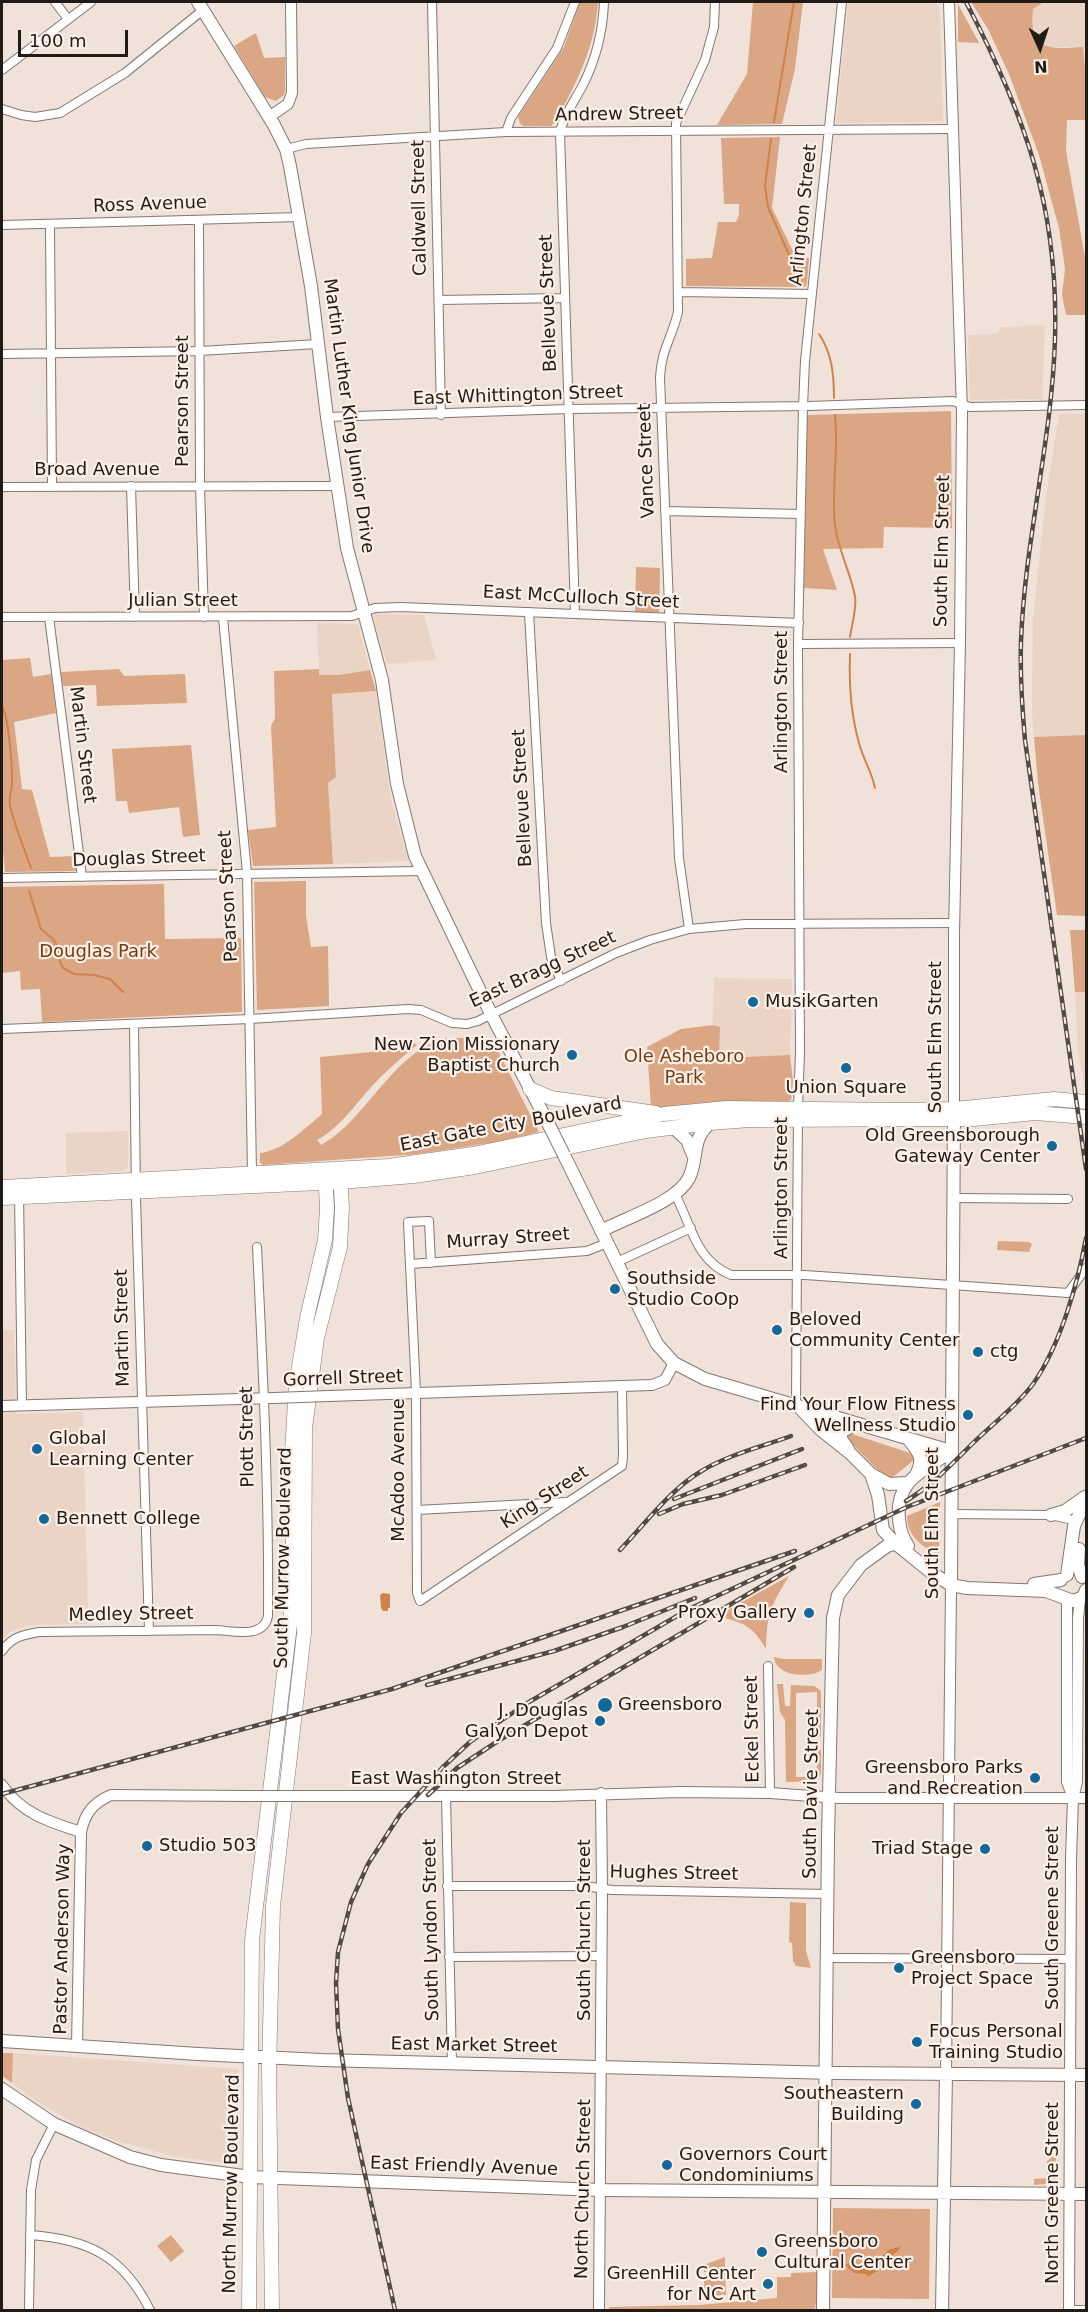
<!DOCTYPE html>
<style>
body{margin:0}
#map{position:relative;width:1088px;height:2312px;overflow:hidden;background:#f0e2d8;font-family:"DejaVu Sans",sans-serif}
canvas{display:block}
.frame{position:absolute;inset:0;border:3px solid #201b17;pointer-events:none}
.north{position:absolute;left:1010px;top:18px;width:60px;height:60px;-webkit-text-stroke:4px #fdefe5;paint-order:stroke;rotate:177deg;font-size:16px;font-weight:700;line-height:24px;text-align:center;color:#201b17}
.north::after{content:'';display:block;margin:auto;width:21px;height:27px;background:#201b17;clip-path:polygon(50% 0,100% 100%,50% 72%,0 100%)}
.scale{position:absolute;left:18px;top:30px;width:110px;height:27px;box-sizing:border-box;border:3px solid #201b17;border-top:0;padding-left:8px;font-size:18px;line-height:21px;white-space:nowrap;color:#201b17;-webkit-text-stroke:4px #fdefe5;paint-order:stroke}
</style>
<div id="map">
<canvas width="1088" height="2312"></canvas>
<div class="frame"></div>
<div class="north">N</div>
<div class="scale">100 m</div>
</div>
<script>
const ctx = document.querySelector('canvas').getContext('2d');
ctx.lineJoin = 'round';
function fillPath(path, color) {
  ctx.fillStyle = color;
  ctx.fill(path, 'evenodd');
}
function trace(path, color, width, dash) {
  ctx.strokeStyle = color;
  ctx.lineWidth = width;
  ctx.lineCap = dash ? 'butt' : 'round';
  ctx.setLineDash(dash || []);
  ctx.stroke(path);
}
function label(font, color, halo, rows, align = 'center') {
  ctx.font = font + ' "DejaVu Sans",sans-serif';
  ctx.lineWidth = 4.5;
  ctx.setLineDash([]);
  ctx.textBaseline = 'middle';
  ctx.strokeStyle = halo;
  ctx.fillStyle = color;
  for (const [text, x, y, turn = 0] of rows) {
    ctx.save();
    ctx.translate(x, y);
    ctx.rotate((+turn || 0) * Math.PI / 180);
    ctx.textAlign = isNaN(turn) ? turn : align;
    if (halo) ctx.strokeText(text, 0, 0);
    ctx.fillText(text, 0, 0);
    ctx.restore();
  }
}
fillPath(new Path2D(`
 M848,2H933L938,5L940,9L943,122L836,123Z
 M1044,2H1086V78L1083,47H1045L1037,40L1032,18L1033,9Z
 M1045,325L1042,399L970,400L968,335L997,334L1001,327Z
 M1059,414H1086V735L1034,737L1032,711L1033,619L1046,496Z
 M375,614L424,615L436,660L387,664L373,616Z
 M317,623L358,624L370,670L339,675H319Z
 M376,691L390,795L408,861L333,864L328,783L336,776L332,693Z
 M714,978L792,979L790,1055L719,1058L720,1027L713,1025Z
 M1075,992H1086V1095L1078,1052Z
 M128,1131V1166L124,1171L66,1174V1133Z
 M2,1330H14L16,1414L83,1412L88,1624L29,1625L10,1632L2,1640Z
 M13,2053L238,2069V2164L176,2157L113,2140L80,2126L39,2103L12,2083Z`), '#e9d4c6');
fillPath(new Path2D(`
 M580,2H598C595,48 577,81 556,121L551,126H524L520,124L518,117L564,47Z
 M753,2H803L795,69L782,124L717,125L747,74Z
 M971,2H1044L1033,9C1029,52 1049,49 1083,47L1086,78V120H1067L1066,151L1086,263V315H1066L1062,295L1065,269L1059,228L1039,155L1009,74L988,29Z
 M958,4L979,43L958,42Z
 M256,33L264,58L285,57V91L284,95L276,101L265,97L234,46Z
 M780,137L772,208L796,257L809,258L807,283L805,287L686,286V259L712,258L718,222H736L739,215V204H724L721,138Z
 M951,411L952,528L884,527L883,548L823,549L837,590L804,588L807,415Z
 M636,567L660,568L659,617H635Z
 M30,658L33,677L51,674L56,713L14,722L22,789L32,790L50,857L75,856L77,871L5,872L2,841V660Z
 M119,669L124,676L185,674L187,703L97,706L96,685L63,686L61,672Z
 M319,669V675H339L370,670L376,691L332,694L336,777L328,783L333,864L253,866L248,830L276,827L271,726L275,718L274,671Z
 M1086,735V916L1057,915L1038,783L1034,737Z
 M191,745L200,835L183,837L179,807L129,813L127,801H116L112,749Z
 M306,881V916L311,947L328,946L329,1006L257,1010L254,882Z
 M164,884L165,939L241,938L242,1012L42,1022L40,989L21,990L20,971L2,973V887Z
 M1070,930H1086V992H1075Z
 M713,1025L720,1027L719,1058L790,1055L793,1081L791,1100L784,1102L651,1108L647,1047L681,1029Z
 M446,1038H474L477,1048L496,1047L539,1132L496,1142L418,1154L263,1165L260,1163V1153C283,1151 305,1128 322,1114L320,1057L402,1049L411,1041L417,1045C402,1057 387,1070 374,1084C356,1103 341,1127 317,1140L321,1145C366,1121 392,1052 446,1038Z
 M998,1241L1029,1242L1032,1244L1029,1252L997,1250Z
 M849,1433L913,1454L914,1460L893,1477H885L847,1439V1434Z
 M940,1502L939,1555C922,1547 907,1536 907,1516Z
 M789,1576C770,1607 767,1613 766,1649C752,1625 744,1623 717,1616Z
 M774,1657L783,1659H822V1670C809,1679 775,1676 774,1657Z
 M777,1684H783L785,1706H790L791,1685L814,1686L821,1691V1736L817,1737V1692L796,1693V1777H817V1750H821V1774L817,1781L786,1782L785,1720L780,1712Z
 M790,1902L806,1903V1951L811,1968L796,1966L793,1961L792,1943L789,1942Z
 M2,2053H13L12,2083L2,2076Z
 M1052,2157L1056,2158V2183L1034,2185V2179L1047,2178V2161Z
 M833,2208L930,2209L929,2299L832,2298Z
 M171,2235L184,2251L171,2262L157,2246Z
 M725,2257V2272H704V2265Z
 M816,2272L819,2274V2299L816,2301L815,2310H609V2307L699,2305L777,2298V2277H791V2273Z
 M725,2273L726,2295L704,2296V2274Z`), '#daa683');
fillPath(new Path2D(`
 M383,1593L390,1594V1608H388V1611H383L381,1608L380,1595Z
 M901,2246C897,2255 885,2257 881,2267L876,2263L888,2250Z
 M848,2263L849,2265L853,2263L860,2269L869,2266L877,2271L868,2277L866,2274L854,2273L845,2265Z`), '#cf834b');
trace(new Path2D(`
 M774,122L794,2
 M771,139L765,186L768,207L801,282
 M819,334C832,353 834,375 834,398
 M835,415C839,451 831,488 835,525C838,550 850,571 855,596C857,608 852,624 850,637
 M850,654C849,682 851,715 859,743C863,759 872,772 875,788
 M2,706C9,719 12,764 12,779C13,789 8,797 10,806C15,827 24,848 31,868
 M29,891L41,929L53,939L58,947L59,959L63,968L74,974L94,975L110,979L123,992`), '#cf834b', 2);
const minor = new Path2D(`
 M55,2L68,19
 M432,2L441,415
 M2,70L91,2
 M2,109L21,115L35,117L60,113L125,73L203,10
 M506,132L511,118L557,48L575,2
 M286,149L306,144L506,132L953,129
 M199,220L200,486L204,617
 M2,225L300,217
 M50,225L52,487
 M679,292L812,294
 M439,300L565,298
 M2,354L200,351L318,344
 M327,417L569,409L809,406L953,401L970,407L1086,405
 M131,486L135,617
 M2,487L337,486
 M665,511L800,514
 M529,612L546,923L551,957L561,981
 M575,613L560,132C564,115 575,100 583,85C596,59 603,30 604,2
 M2,617L352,616L375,608L401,607L799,623
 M49,617L82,877
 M223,618L247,873L252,1174
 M798,644L960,643
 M2,878L421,871
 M689,929L679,858L660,378C661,350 672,338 678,312L676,123L705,60L714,27L715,2
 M134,1024L136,1198L149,1631
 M2,1029L250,1019L408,1009L421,1010L452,1023L467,1024L478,1021L616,953L650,940L689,929L745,924L955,923
 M19,1193L22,1406
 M675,1194C692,1226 695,1260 731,1275H805L1068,1293L1086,1268
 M954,1198L1068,1199
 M617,1262L691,1228
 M431,1263L429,1221L408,1222L416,1392L417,1593L420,1601L622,1466L623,1456L622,1387
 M410,1264L587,1251L607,1243
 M796,1404L798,1108L800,1052L798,644L803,406L805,361L842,2
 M417,1510L567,1502
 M951,1514L1051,1515L1077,1521
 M2,1651C12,1637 22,1635 39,1632L216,1630C233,1631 264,1639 268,1616C269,1493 263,1370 257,1247
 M768,1666L770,1793
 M446,1796L452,2064
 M447,1886H585L612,1890L828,1894
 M449,1957L602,1956
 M827,1958L1071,1959
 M30,2235C88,2239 123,2256 150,2310
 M29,2310L31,2190L36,2160L54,2124
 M1069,2310H1086`);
const tertiary = new Path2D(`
 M949,2L962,412L960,643L954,933V1109
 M269,117L288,104L292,93L291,2
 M329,1396L652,1385L665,1380L674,1363
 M2,1406L274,1398
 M1067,1600V1782L1073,1798
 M2,1785C21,1813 49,1822 81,1832
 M306,1796H554L680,1792L770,1793L839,1798H1086
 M77,2046L81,1832C85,1813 93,1803 111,1795L249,1796
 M946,2074L951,1585
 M599,2310L602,1889L601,1793
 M1069,2310L1071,1859L1073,1798L1077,1782L1078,1618L1080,1599`);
const secondary = new Path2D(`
 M198,2L274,125L286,149L290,166L311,286L327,417L347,548L382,680L397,784L415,856L492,1016L547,1121
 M673,1127L687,1140L693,1155
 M564,1155L657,1344L674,1363L705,1379L951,1451
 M601,1231C625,1218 677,1202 689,1178C699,1157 690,1141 710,1123
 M797,1405L821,1430L850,1453L871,1474L878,1495L883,1530L895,1543L932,1573L951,1585L967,1588L1046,1591L1073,1601L1083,1597L1086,1590
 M909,1440C920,1453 924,1459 916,1475
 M848,1449L841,1439V1432L856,1424
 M871,1474L889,1484L907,1483
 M1051,1515L1065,1511L1085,1497
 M908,1546C902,1538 900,1529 899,1520C895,1479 923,1472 951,1451
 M1079,1549L1078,1565L1082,1577
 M1067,1575L1074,1526L1086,1499
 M1034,1584L1061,1580
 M951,1585L954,1109
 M2,2041L198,2054L322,2060L835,2073L1086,2075
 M2,2089L54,2124L130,2157L161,2165L251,2177L601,2190L1086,2194
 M823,2310L828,1838L833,1618L838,1595L861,1565L887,1546L904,1541
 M942,2310L946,2074`);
const primary = new Path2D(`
 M530,1089L551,1098L656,1113
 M2,1187L388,1166L473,1154L664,1114L726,1108L904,1110L954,1109L1054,1099L1086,1102
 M2,1198L340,1182L414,1176L475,1167L646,1131L710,1123L750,1120L974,1119L1035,1113L1086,1117
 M249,2310L252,1940L290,1625L293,1569L292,1453L296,1385L307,1318L325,1240L327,1208L325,1171
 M272,2310L269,2070L273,1906L304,1633L305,1428L317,1338L340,1247L342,1208L340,1170`);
trace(minor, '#84776f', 10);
trace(tertiary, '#84776f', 12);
trace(secondary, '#84776f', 14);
trace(primary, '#84776f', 15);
trace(minor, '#fff', 8);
trace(tertiary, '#fff', 10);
trace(secondary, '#fff', 12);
trace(primary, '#fff', 14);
const rail = new Path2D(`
 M966,2C1025,115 1059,208 1055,339C1052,440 1025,539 1021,641C1020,674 1022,707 1025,740L1086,1169
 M674,1499L802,1449
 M906,1501C931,1486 951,1465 971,1445C992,1424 1016,1407 1033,1384C1060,1346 1078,1283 1086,1238
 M659,1514L683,1504L722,1495L805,1465
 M620,1550C644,1525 670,1490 700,1472C727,1455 761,1447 791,1436
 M427,1685L554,1651L623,1627L695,1598
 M2,1794L392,1689L795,1551
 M428,1795L457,1768L498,1741L794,1567
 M395,2310L348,2098L338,2029L336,1983L338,1952L351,1902L368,1864L401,1813L443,1767L470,1742L493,1726L529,1702L689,1609L907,1507L1086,1438`);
trace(rail, '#514a45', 4.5);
trace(rail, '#fdefe5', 2, [7]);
const tertiaryBridge = new Path2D(`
 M274,1398L329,1396
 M249,1796H306`);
const secondaryBridge = new Path2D(`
 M547,1121L564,1155`);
trace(tertiaryBridge, '#84776f', 12, []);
trace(secondaryBridge, '#84776f', 14, []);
trace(tertiaryBridge, '#fff', 10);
trace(secondaryBridge, '#fff', 12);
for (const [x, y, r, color] of [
 [753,1002,6,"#146899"],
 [572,1055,6,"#146899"],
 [846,1068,6,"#146899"],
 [1052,1146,6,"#146899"],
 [615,1289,6,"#146899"],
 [777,1330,6,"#146899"],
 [978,1352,6,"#146899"],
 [968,1415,6,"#146899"],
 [37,1449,6,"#146899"],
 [44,1519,6,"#146899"],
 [809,1613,6,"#146899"],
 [605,1705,8,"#146899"],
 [600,1721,6,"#146899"],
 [1035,1778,6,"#146899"],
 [147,1846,6,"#146899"],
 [985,1849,6,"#146899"],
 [899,1968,6,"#146899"],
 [917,2042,6,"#146899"],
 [916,2104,6,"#146899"],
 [667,2165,6,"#146899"],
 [762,2252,6,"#146899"],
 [768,2284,6,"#146899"]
]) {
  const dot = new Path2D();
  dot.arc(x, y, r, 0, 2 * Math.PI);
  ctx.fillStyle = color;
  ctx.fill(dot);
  trace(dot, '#fdefe5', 2);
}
label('18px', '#201b17', '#fdefe5', [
 ["Andrew Street",619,115,-1],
 ["Ross Avenue",150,205,-2],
 ["Caldwell Street",420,208,-91],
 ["Arlington Street",804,215,-84],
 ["Bellevue Street",549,303,-92],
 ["East Whittington Street",518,396,-2],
 ["Pearson Street",183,401,-90],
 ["Martin Luther King Junior Drive",348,416,82],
 ["Vance Street",647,461,-92],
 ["Broad Avenue",97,470],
 ["South Elm Street",943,551,-89],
 ["East McCulloch Street",581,598,3],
 ["Julian Street",183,601],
 ["Arlington Street",782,702,-90],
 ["Martin Street",82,745,83],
 ["Bellevue Street",523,798,-93],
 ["Douglas Street",139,859,-2],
 ["Pearson Street",229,896,-93],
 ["East Bragg Street",543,970,-25],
 ["South Elm Street",936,1037,-90],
 ["East Gate City Boulevard",511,1125,-11],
 ["Arlington Street",782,1188,-90],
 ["Murray Street",508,1239,-4],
 ["Martin Street",123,1328,-91],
 ["Gorrell Street",343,1379,-2],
 ["Plott Street",248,1437,-91],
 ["McAdoo Avenue",399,1470,-90],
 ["King Street",545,1498,-33],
 ["South Elm Street",933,1523,-90],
 ["South Murrow Boulevard",284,1558,-89],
 ["Medley Street",131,1615,-1],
 ["Eckel Street",753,1729,-91],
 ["East Washington Street",456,1779],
 ["South Davie Street",812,1794,-89],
 ["Hughes Street",674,1874,1],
 ["South Greene Street",1053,1918,-90],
 ["South Lyndon Street",432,1930,-91],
 ["South Church Street",585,1930,-90],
 ["Pastor Anderson Way",63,1939,-89],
 ["East Market Street",474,2046,1],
 ["East Friendly Avenue",464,2167,2],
 ["North Murrow Boulevard",232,2184,-89],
 ["North Church Street",584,2189,-89],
 ["North Greene Street",1053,2193,-90]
]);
label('18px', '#713d14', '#fdefe5', [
 ["Douglas Park",98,952],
 ["Ole Asheboro",684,1057],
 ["Park",684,1078]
]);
label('18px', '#201b17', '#fdefe5', [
 ["MusikGarten",765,1002],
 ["New Zion Missionary",560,1045,"right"],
 ["Baptist Church",560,1066,"right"],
 ["Union Square",846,1088,"center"],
 ["Old Greensborough",1040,1136,"right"],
 ["Gateway Center",1040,1157,"right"],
 ["Southside",627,1279],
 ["Studio CoOp",627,1300],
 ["Beloved",789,1320],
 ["Community Center",789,1341],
 ["ctg",990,1352],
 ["Find Your Flow Fitness",956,1405,"right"],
 ["Wellness Studio",956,1426,"right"],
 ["Global",49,1439],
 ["Learning Center",49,1460],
 ["Bennett College",56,1519],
 ["Proxy Gallery",797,1613,"right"],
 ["Greensboro",618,1705],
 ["J. Douglas",588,1711,"right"],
 ["Galyon Depot",588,1732,"right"],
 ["Greensboro Parks",1023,1768,"right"],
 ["and Recreation",1023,1789,"right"],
 ["Studio 503",159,1846],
 ["Triad Stage",973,1849,"right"],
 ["Greensboro",911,1958],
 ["Project Space",911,1979],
 ["Focus Personal",929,2032],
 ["Training Studio",929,2053],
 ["Southeastern",904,2094,"right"],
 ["Building",904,2115,"right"],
 ["Governors Court",679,2155],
 ["Condominiums",679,2176],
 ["Greensboro",774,2242],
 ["Cultural Center",774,2263],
 ["GreenHill Center",756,2274,"right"],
 ["for NC Art",756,2295,"right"]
], 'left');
</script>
